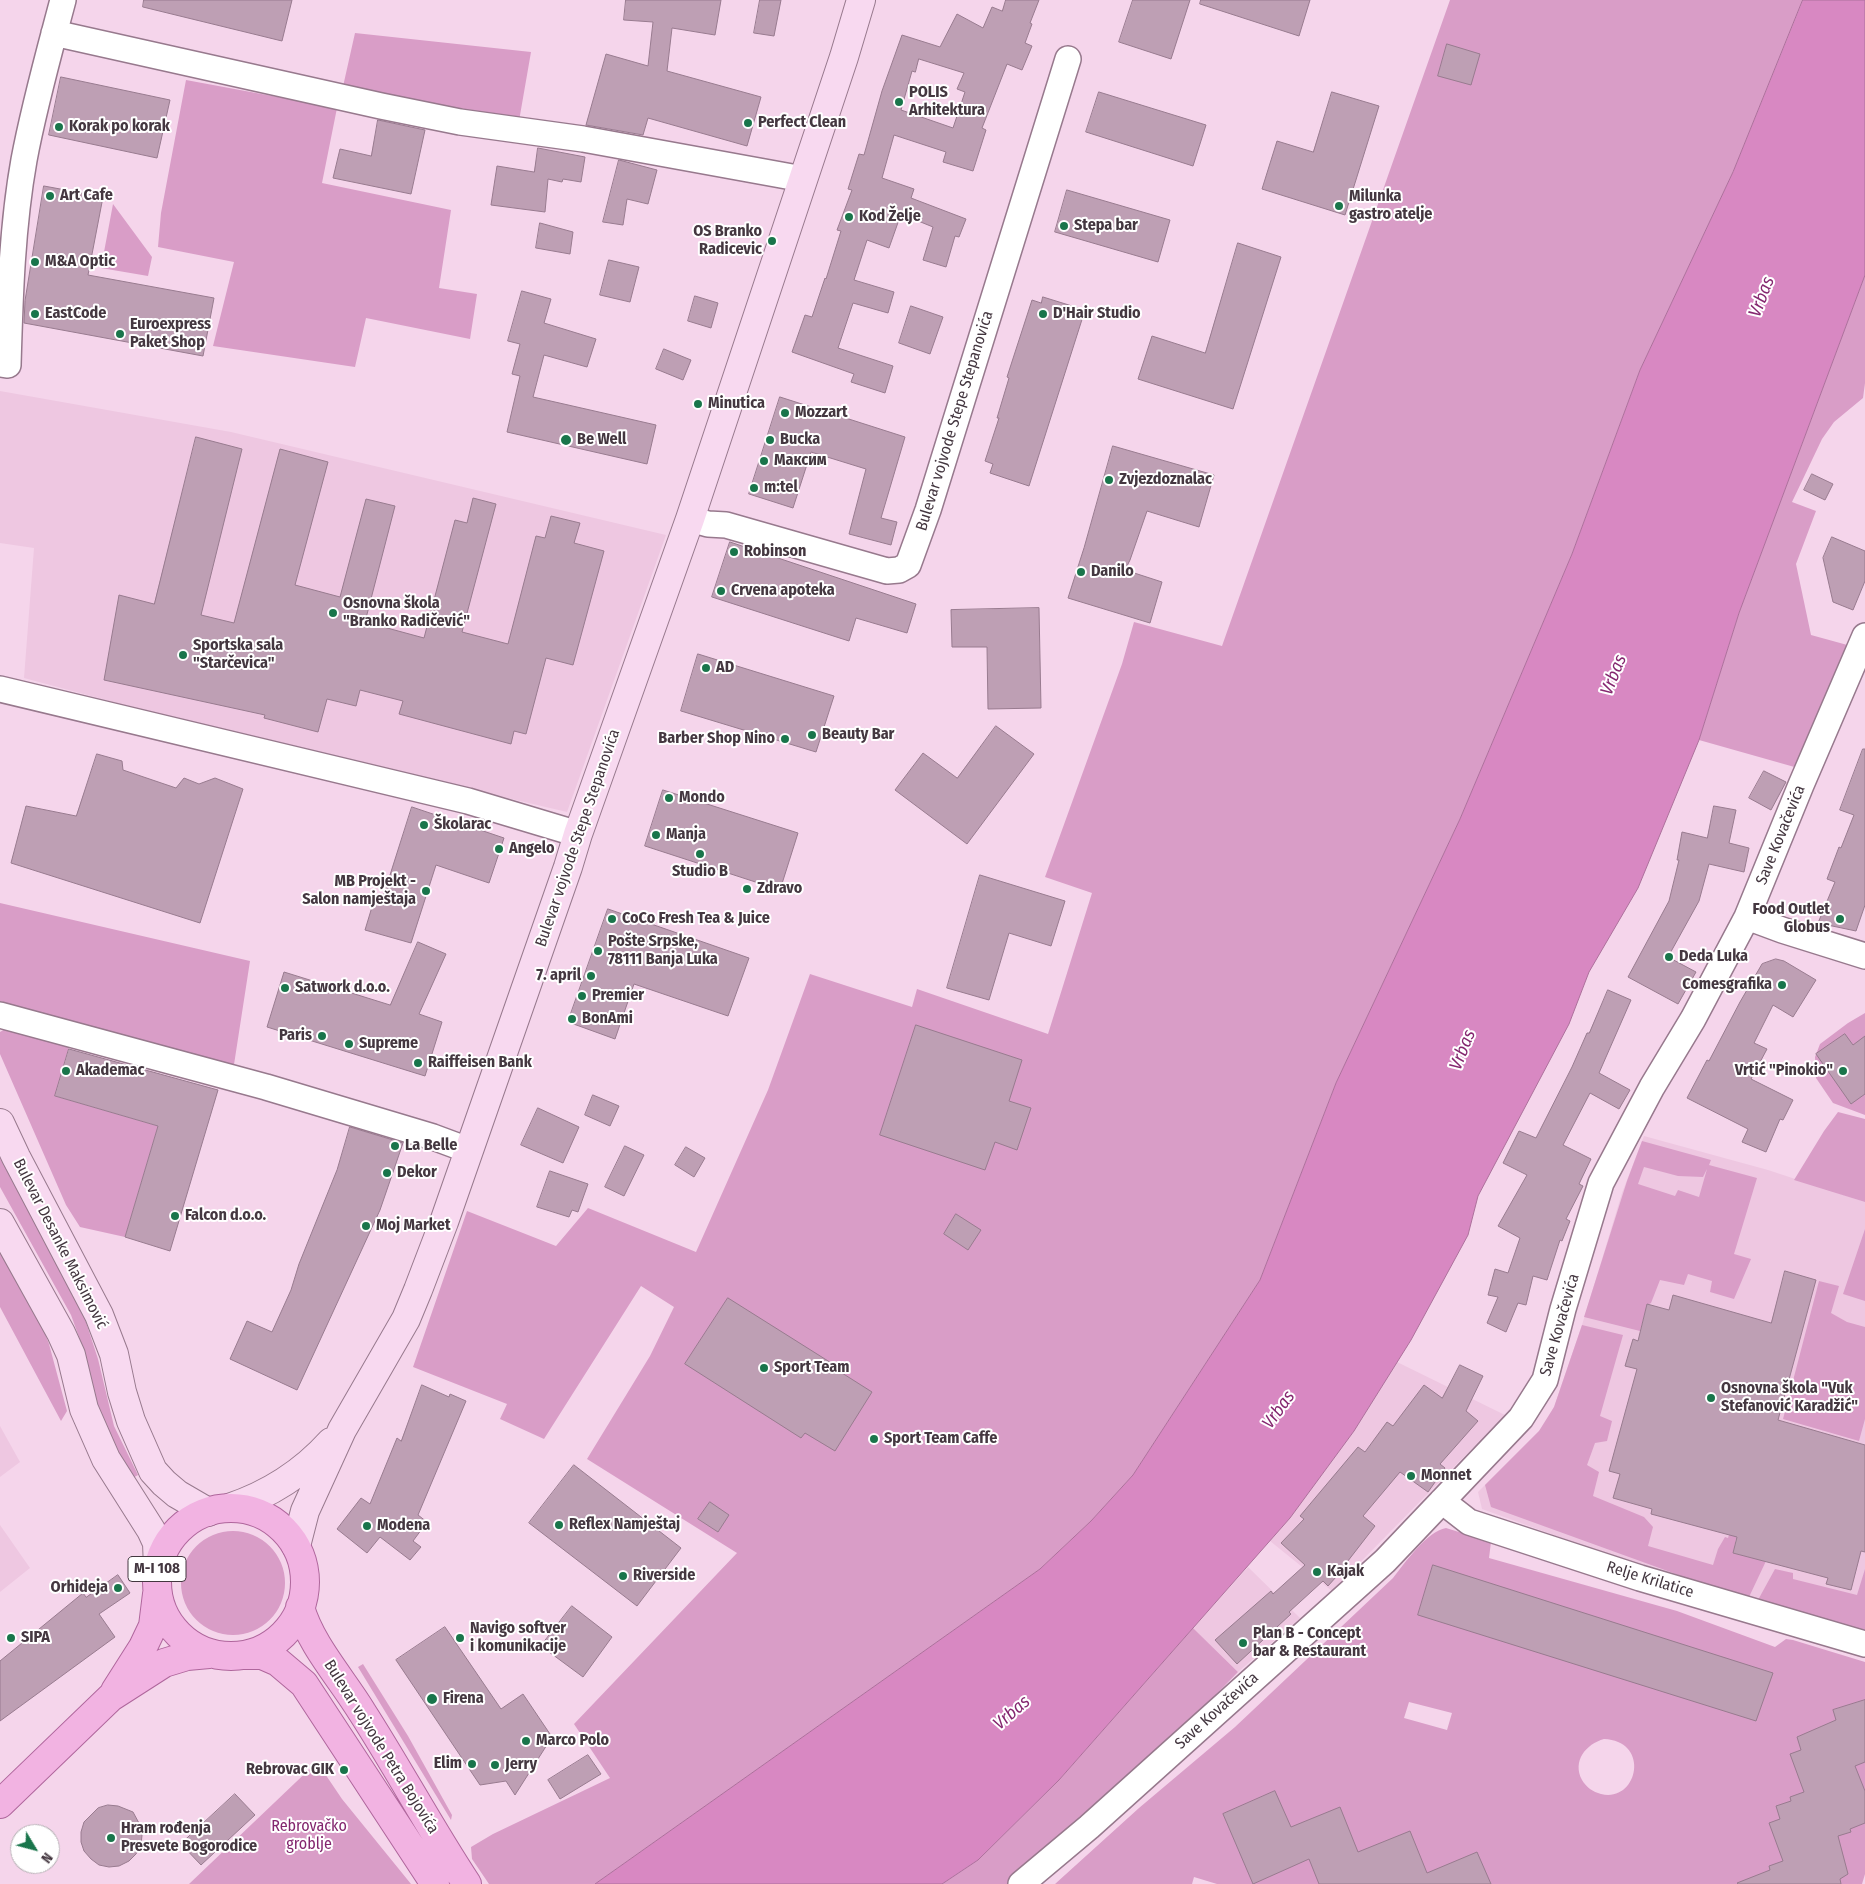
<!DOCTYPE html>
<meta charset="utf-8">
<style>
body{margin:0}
#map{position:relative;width:1865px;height:1884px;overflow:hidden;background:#f5d5eb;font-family:"Fira Sans Condensed",sans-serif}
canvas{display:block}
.north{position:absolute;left:10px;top:1824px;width:50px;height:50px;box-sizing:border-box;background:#fff;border:1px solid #b4afb3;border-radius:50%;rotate:127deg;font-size:14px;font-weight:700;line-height:20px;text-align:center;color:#443740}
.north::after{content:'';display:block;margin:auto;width:18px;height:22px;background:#19754b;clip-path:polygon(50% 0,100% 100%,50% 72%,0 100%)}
</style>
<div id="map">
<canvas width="1865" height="1884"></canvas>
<div class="north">N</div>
</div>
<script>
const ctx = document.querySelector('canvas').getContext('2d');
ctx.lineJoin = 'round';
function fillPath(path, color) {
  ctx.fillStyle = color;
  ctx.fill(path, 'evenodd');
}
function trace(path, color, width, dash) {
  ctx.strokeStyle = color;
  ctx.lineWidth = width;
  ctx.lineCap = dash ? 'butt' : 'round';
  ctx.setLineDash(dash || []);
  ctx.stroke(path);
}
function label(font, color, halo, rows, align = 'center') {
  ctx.font = font + ' "Fira Sans Condensed",sans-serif';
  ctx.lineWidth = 4;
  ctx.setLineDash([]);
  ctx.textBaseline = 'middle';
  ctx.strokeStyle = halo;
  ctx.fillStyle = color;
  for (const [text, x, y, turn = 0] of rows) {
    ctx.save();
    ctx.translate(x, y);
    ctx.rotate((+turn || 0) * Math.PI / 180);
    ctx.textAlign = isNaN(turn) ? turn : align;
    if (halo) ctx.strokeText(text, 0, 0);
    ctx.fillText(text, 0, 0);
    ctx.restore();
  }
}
fillPath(new Path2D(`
 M0,391L231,432L666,535L567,812L214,729L24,678L34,548L0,543Z
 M1644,1136L1768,1170L1865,1202V1644L1806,1626L1482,1509L1478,1492L1544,1426L1554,1407L1582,1325L1622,1193Z
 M1397,1362L1505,1415L1332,1591L1270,1541L1290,1518L1354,1431Z
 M0,1426L20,1462L0,1477Z
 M0,1525L30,1568L0,1592Z
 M1248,1567L1300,1618L1238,1672L1193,1628Z`), '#eec7e1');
fillPath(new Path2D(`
 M1450,0H1803L1733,172L1640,370L1572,554L1460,819L1336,1083L1260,1280L1133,1475L1091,1521L1040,1569L595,1884H489L472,1859L471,1847L493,1834L610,1778L574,1724L737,1553L587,1459L650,1356L674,1307L641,1286L544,1439L500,1419L507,1404L413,1367L467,1211L556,1246L588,1208L696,1252L768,1090L810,974L912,1007L917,989L1048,1034L1092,893L1045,877L1122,664L1134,622L1222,646Z
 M355,33L531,52L519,121L342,91Z
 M186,80L337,108L322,183L451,210L439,288L477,294L470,339L366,318L355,367L213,346L234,262L158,247L161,213Z
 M113,204L152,257L148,276L101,268Z
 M1865,275V383L1863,398L1834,422L1822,439L1792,502L1816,511L1796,564L1811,635L1851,646L1798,768L1699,740L1739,613Z
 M0,903L250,961L233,1071L0,1001Z
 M1865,1013V1115L1833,1103L1816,1078L1815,1057L1820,1044L1848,1023Z
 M7,1028L69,1047L55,1096L158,1126L125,1237L80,1227L66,1205L0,1054V1032Z
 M1838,1112L1865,1119V1202L1794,1180L1824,1131Z
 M1642,1141L1711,1160L1709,1165L1757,1178L1734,1254L1751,1259L1734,1299L1710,1292L1712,1281L1688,1274L1684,1285L1660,1280L1651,1303L1647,1305L1640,1331L1584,1317L1627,1181ZM1644,1167L1678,1176L1703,1177L1707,1169L1699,1197L1678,1190L1675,1196L1638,1184Z
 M0,1158L83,1313L98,1359L114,1426L138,1475L131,1479L121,1466L99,1410L83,1348L71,1315L0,1187Z
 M1865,1229V1301L1843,1294Z
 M0,1242L36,1309L49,1344L67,1411L61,1421L0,1307Z
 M1819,1281L1839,1286L1831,1313L1847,1322L1865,1327V1419L1859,1441L1783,1419Z
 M1582,1325L1623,1335L1600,1416L1612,1421L1607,1441L1595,1443L1587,1465L1599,1472L1593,1496L1644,1517L1653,1527L1648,1546L1713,1565L1718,1549L1725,1537L1728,1538L1734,1519L1740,1520L1733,1553L1766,1561L1749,1597L1698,1582L1491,1507L1485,1485L1539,1431L1554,1407Z
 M1446,1528L1491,1542L1489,1558L1677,1611L1775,1647L1786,1639L1793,1640L1865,1662V1874L1862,1884H1217L1194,1877L1192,1884H1055L1139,1808L1235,1727L1393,1578C1405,1563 1427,1531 1446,1528ZM1409,1702L1452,1713L1447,1730L1404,1718ZM1604,1739C1651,1741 1638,1803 1601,1794C1593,1792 1586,1787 1582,1780C1572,1761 1586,1744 1604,1739Z
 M181 1583a52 52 0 1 1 104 0a52 52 0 1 1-104 0Z
 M1775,1569L1793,1573V1579L1857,1595L1865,1569V1633L1758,1600Z
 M1193,1628L1238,1672L1146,1766L1007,1884H942L978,1860L1059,1780Z
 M363,1664L408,1736L452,1815L451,1820L358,1667Z
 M317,1762L342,1799L411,1884H189Z`), '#d99dc7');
const water = new Path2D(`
 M1803,0H1865V275L1739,613L1699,740L1638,888L1589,972L1569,1024L1478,1196L1468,1235L1411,1340L1354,1431L1290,1518L1059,1780L978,1860L942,1884H595L1040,1569L1091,1521L1133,1475L1260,1280L1336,1083L1460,819L1572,554L1640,370L1733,172Z`);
fillPath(water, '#d888c2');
trace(water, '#ac709b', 1);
const building = new Path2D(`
 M144,0H292L282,41L143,7Z
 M626,0H721L715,35L672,28L667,71L761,97L747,146L648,118L643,135L586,125L606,54L648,66L653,22L624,20Z
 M760,0H781L774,36L754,33Z
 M1006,0H1039L1030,23L1032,24L1025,43L1032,46L1022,70L1007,64L982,128L986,130L973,171L943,162L946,152L894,135L882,178L914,189L911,198L966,219L959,237L955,236L946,267L923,260L933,227L901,214L889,248L867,240L854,280L894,292L888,313L853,303L838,348L893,366L885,393L851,382L854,374L792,352L805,315L812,317L825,278L826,279L841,231L837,230L852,190L848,189L859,154L864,155L882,91L902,35L940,47L957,14L983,28L992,7L1002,11ZM919,59L964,73L957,89L965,92L953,128L901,110L912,71L915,72Z
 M1133,0H1190L1171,59L1119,42Z
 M1201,0H1310L1299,36L1200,4Z
 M1447,44L1480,54L1471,85L1438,76Z
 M61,77L170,100L157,158L49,135Z
 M1099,92L1206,125L1193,166L1086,132Z
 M1332,92L1379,106L1345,215L1262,189L1277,141L1313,152Z
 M378,120L425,130L411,194L333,178L340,149L371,156Z
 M538,148L585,157L581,182L563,179L562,182L548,179L545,212L491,205L497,166L534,172Z
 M619,160L657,170L648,204L627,199L623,225L603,222Z
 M44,186L103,197L88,275L214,298L203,356L24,323L25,301Z
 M1067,190L1170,220L1158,262L1055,232Z
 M540,223L573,232L570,254L536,248Z
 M1238,243L1281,257L1233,409L1138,379L1152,336L1205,353Z
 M609,260L639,267L630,302L600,295Z
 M522,291L551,299L544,323L596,339L587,367L544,355L533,397L656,425L647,464L507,432L520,376L512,374L520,344L508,341Z
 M695,296L718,303L711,328L688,321Z
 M1043,297L1085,310L1029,486L990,473L993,464L985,461L999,418H997L1009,378L1007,377L1032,300L1041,303Z
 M911,306L943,317L930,354L899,343Z
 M664,349L691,360L683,380L656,369Z
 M780,397L905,437L881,518L897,522L891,545L849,534L866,469L811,452L793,508L749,494Z
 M196,437L242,449L201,615L234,623L280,449L328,462L295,585L340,597L366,499L395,506L365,622L424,638L455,520L467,523L473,498L496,504L462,632L508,644L536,536L545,538L551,516L580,523L574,543L604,551L573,665L546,658L526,734L514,731L511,744L399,714L403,701L360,690L356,706L327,699L318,732L264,718L265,715L104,680L119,595L154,604Z
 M1113,446L1214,475L1199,527L1147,511L1130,560L1125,570L1162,582L1150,623L1068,598L1084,548Z
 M1812,474L1833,484L1825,500L1804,490Z
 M1832,537L1865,551V581L1853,610L1833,602L1823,558Z
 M730,542L916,604L907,633L856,618L849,641L712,597Z
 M1039,608L1041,708L988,709L987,647H952L951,610Z
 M698,654L834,696L816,752L681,711Z
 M996,726L1034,754L967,844L895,790L923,753L957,778Z
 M1863,749H1865V905L1856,931L1818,923L1835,882L1827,879L1839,847L1841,848L1854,815L1840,810Z
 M97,754L122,761L123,770L176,788L184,778L199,784L215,778L243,789L200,923L11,863L26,806L76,816Z
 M1764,771L1786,782L1771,810L1749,798Z
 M663,790L798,833L780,890L645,846Z
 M1714,806L1736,810L1729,843L1749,848L1744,872L1709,864L1699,901L1668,957L1696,972L1678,1004L1628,977L1669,901L1679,860H1677L1682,832L1707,838Z
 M412,807L504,838L489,883L436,865L411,943L365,930L375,897L382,899Z
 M980,875L1065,901L1051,946L1009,933L989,1000L947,988Z
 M608,909L749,958L728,1016L634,984L615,1039L568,1022Z
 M418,942L446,954L419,1014L442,1022L425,1076L267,1027L284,972L390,1005Z
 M1776,959L1784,961L1816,980L1793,1017L1773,1005L1754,1043L1767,1049L1751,1079L1793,1100L1783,1120L1780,1119L1766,1152L1742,1142L1748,1129L1687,1098L1707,1060L1709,1061L1740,1002L1762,964Z
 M1608,990L1631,1000L1599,1073L1630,1090L1619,1109L1590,1093L1563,1145L1591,1159L1579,1184L1583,1186L1566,1219L1570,1221L1562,1241L1560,1240L1547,1280L1533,1276L1526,1305L1518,1303L1506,1332L1487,1323L1498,1297L1488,1295L1495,1269L1508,1273L1520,1238L1498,1226L1527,1175L1503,1163L1519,1131L1536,1138L1572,1067L1587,1033H1589Z
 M916,1025L1022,1060L1009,1101L1031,1108L1017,1150L995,1142L985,1170L880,1135Z
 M1845,1034L1853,1045L1865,1036V1094L1851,1104L1816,1054Z
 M69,1049L218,1090L170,1251L125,1237L158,1126L55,1096Z
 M593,1095L619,1106L610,1126L585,1115Z
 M538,1108L579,1127L563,1163L521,1145Z
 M350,1127L403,1143L380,1210L297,1390L230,1359L247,1321L272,1332L291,1290L299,1264L337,1170Z
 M625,1146L644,1155L624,1196L605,1187Z
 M686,1147L705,1158L694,1177L675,1165Z
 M550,1171L588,1184L578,1212L572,1210L569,1217L537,1207Z
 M956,1214L981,1230L968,1250L944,1234Z
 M1785,1271L1816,1280L1778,1420L1865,1445V1552L1861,1551L1851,1590L1826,1584L1828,1578L1733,1553L1737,1537L1651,1514L1652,1509L1613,1498L1620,1474L1609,1471L1637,1369L1625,1366L1633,1339L1638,1341L1647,1304L1669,1310L1673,1295L1771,1323Z
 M728,1298L844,1371L842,1373L872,1392L835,1451L805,1433L801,1438L685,1364Z
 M1460,1365L1483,1376L1466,1411L1478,1421L1440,1464L1445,1468L1428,1492L1400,1472L1363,1516L1375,1526L1344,1566L1345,1567L1328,1586L1323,1581L1289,1612L1291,1614L1237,1664L1215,1640L1271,1591L1273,1594L1305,1565L1281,1543L1304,1519L1300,1516L1358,1447L1365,1452L1387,1422L1393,1426L1424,1385L1442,1398Z
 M422,1385L449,1397L450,1394L466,1401L418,1515L427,1522L413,1541L421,1547L410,1560L380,1537L367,1553L337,1529L361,1498L370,1504L397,1438L401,1441Z
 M574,1465L681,1548L637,1606L529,1523Z
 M710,1502L729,1515L718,1532L698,1519Z
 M1433,1565L1773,1673L1756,1721L1418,1615Z
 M118,1575L130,1593L99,1614L115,1637L0,1721V1661L83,1593L86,1597Z
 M572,1606L612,1637L583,1677L541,1646Z
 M445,1627L501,1709L523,1694L552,1737L515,1795L506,1781L480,1785L396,1660Z
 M1865,1700V1762L1855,1766L1865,1791V1823L1850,1829L1851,1832L1838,1836L1848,1874L1840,1879L1841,1884H1738L1737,1883L1770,1870L1769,1866L1783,1861L1769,1823L1780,1819L1776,1806L1791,1801L1790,1797L1804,1792L1790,1754L1801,1750L1797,1737L1836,1720L1833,1710Z
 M588,1755L601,1774L560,1799L548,1780Z
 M1275,1791L1291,1827L1340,1807L1358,1852L1410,1831L1427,1873L1477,1852L1491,1884H1319L1309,1859L1253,1884L1223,1814Z
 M235,1794L255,1815L201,1865L181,1844Z
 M108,1805L118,1806L133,1812L140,1825L142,1835L141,1845L136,1854L129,1861L119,1866L109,1867L99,1865L91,1859L84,1851L81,1842V1832L84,1822L98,1808Z`);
fillPath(building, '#be9fb4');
trace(building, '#987b8f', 1);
const street = new Path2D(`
 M54,33L381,106L460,122L583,139L803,179
 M0,364L8,365C10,297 12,227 24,160C34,106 49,53 63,0
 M690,519L708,524L726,525L887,571L899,570L908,565L928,510L1068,59
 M0,689L468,801L578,834
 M1747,917L1782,930L1865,956
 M0,1015L266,1087L433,1137L468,1150
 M1442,1501L1469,1522L1640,1578L1865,1644
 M1021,1884L1089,1827L1385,1561L1521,1418L1545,1380L1563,1309L1601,1183L1652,1087L1693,1019L1747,917L1801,785L1865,636`);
const secondary = new Path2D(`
 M0,1123L16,1157L99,1315L114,1354L122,1392L131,1421L153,1471L164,1483L177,1494L208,1512
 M0,1223L61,1333L71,1355L84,1409L106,1459L151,1530L157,1543L158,1568
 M229,1508C268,1495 303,1473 331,1442
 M296,1546L305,1511L342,1430L406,1319L418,1290L444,1222L568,867L578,834L690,519L844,57L861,0`);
const primary = new Path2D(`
 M157 1582a74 74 0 1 1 148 0a74 74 0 1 1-148 0Z
 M300,1607C310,1644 342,1679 362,1712C398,1768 430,1828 467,1884
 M246,1655H262L278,1662L304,1684L435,1884
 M115,1691L143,1647L153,1626L157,1594
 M0,1804L111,1697L164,1663L187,1656L209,1654`);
trace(street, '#97798d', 28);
trace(secondary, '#97798d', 30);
trace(primary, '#af669c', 30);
trace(street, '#fff', 25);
trace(secondary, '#f8d9f0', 28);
trace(primary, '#f2b3e2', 28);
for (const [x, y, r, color] of [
 [899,102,5,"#19754b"],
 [748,123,5,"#19754b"],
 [59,127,5,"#19754b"],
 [50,196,5,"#19754b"],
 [1339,206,5,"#19754b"],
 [849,217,5,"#19754b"],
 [1064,226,5,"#19754b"],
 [772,241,5,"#19754b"],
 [35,262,5,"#19754b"],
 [35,314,5,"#19754b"],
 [1043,314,5,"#19754b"],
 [120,334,5,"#19754b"],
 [698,404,5,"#19754b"],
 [785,413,5,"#19754b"],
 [566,440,6,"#19754b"],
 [770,440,5,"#19754b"],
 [764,461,5,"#19754b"],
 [1109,480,5,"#19754b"],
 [754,488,5,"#19754b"],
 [734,552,5,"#19754b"],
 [1081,572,5,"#19754b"],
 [721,591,5,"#19754b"],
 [333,613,5,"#19754b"],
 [183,655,5,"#19754b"],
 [706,668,5,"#19754b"],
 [812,735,5,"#19754b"],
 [785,739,5,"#19754b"],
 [669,798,5,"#19754b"],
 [424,825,5,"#19754b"],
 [656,835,5,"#19754b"],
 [499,849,5,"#19754b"],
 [700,854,5,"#19754b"],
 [747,889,5,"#19754b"],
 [426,891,5,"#19754b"],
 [612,919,5,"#19754b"],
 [1840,919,5,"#19754b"],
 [598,951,5,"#19754b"],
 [1669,957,5,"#19754b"],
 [591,976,5,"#19754b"],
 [1782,985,5,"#19754b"],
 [285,988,5,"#19754b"],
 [582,996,5,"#19754b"],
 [572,1019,5,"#19754b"],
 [322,1036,5,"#19754b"],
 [349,1044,5,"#19754b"],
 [418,1063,5,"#19754b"],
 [66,1071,5,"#19754b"],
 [1843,1071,5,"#19754b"],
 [395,1146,5,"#19754b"],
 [387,1173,5,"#19754b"],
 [175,1216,5,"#19754b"],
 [366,1226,5,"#19754b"],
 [764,1368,5,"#19754b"],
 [1711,1398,5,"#19754b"],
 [874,1439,5,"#19754b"],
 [1411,1476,5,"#19754b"],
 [559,1525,5,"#19754b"],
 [367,1526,5,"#19754b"],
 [1317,1572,5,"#19754b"],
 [623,1576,5,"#19754b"],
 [118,1588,5,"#19754b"],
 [11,1638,5,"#19754b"],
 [460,1638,5,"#19754b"],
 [1243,1643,5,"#19754b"],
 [432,1699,6,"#19754b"],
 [526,1741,5,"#19754b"],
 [472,1764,5,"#19754b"],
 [495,1765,5,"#19754b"],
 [344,1770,5,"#19754b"],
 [111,1838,5,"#19754b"]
]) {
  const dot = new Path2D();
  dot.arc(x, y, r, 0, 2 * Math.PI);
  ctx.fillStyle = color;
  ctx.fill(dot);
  trace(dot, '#fff', 2);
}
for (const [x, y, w] of [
 [157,1569,58]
]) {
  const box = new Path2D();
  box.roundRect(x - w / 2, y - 12.5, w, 25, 4);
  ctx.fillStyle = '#fff';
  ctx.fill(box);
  trace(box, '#443740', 1);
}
label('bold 15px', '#443740', null, [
 ["M-I 108",157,1569]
]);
label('bold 16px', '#443740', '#fff', [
 ["POLIS",909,93],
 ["Arhitektura",909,111],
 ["Perfect Clean",758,123],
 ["Korak po korak",69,127],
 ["Art Cafe",60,196],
 ["Milunka",1349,197],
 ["gastro atelje",1349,215],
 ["Kod Želje",859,217],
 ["Stepa bar",1074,226],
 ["OS Branko",762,232,"right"],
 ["Radicevic",762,250,"right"],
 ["M&A Optic",45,262],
 ["EastCode",45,314],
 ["D'Hair Studio",1053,314],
 ["Euroexpress",130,325],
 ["Paket Shop",130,343],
 ["Minutica",708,404],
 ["Mozzart",795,413],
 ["Be Well",577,440],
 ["Bucka",780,440],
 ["Максим",774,461],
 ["Zvjezdoznalac",1119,480],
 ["m:tel",764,488],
 ["Robinson",744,552],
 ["Danilo",1091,572],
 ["Crvena apoteka",731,591],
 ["Osnovna škola",343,604],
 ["\"Branko Radičević\"",343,622],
 ["Sportska sala",193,646],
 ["\"Starčevica\"",193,664],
 ["AD",716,668],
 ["Beauty Bar",822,735],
 ["Barber Shop Nino",775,739,"right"],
 ["Mondo",679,798],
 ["Školarac",434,825],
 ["Manja",666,835],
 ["Angelo",509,849],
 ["Studio B",700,872,"center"],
 ["MB Projekt -",416,882,"right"],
 ["Salon namještaja",416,900,"right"],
 ["Zdravo",757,889],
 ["Food Outlet",1830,910,"right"],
 ["Globus",1830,928,"right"],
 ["CoCo Fresh Tea & Juice",622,919],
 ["Pošte Srpske,",608,942],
 ["78111 Banja Luka",608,960],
 ["Deda Luka",1679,957],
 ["7. april",581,976,"right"],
 ["Comesgrafika",1772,985,"right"],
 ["Satwork d.o.o.",295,988],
 ["Premier",592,996],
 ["BonAmi",582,1019],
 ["Paris",312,1036,"right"],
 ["Supreme",359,1044],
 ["Raiffeisen Bank",428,1063],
 ["Akademac",76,1071],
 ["Vrtić \"Pinokio\"",1833,1071,"right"],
 ["La Belle",405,1146],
 ["Dekor",397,1173],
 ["Falcon d.o.o.",185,1216],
 ["Moj Market",376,1226],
 ["Sport Team",774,1368],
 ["Osnovna škola \"Vuk",1721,1389],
 ["Stefanović Karadžić\"",1721,1407],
 ["Sport Team Caffe",884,1439],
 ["Monnet",1421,1476],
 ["Reflex Namještaj",569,1525],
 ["Modena",377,1526],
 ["Kajak",1327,1572],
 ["Riverside",633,1576],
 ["Orhideja",108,1588,"right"],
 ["Navigo softver",470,1629],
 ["i komunikacije",470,1647],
 ["Plan B - Concept",1253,1634],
 ["bar & Restaurant",1253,1652],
 ["SIPA",21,1638],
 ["Firena",443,1699],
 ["Marco Polo",536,1741],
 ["Elim",462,1764,"right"],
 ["Jerry",505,1765],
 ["Rebrovac GIK",334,1770,"right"],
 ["Hram rođenja",121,1829],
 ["Presvete Bogorodice",121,1847]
], 'left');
label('16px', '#443740', '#fff', [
 ["Bulevar vojvode Stepe Stepanovića",955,421,-73],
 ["Save Kovačevića",1781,835,-68],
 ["Bulevar vojvode Stepe Stepanovića",578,838,-71],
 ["Bulevar Desanke Maksimović",60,1244,63],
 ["Save Kovačevića",1560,1325,-74],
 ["Relje Krilatice",1650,1580,17],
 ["Save Kovačevića",1217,1711,-42],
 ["Bulevar vojvode Petra Bojovića",381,1747,58]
]);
label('16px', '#83266e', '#fff', [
 ["Rebrovačko",309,1827],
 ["groblje",309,1845]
]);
label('italic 18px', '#852870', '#fff', [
 ["Vrbas",1762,297,-69],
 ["Vrbas",1614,675,-68],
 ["Vrbas",1463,1050,-68],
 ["Vrbas",1279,1410,-54],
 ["Vrbas",1012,1713,-41]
]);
</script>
